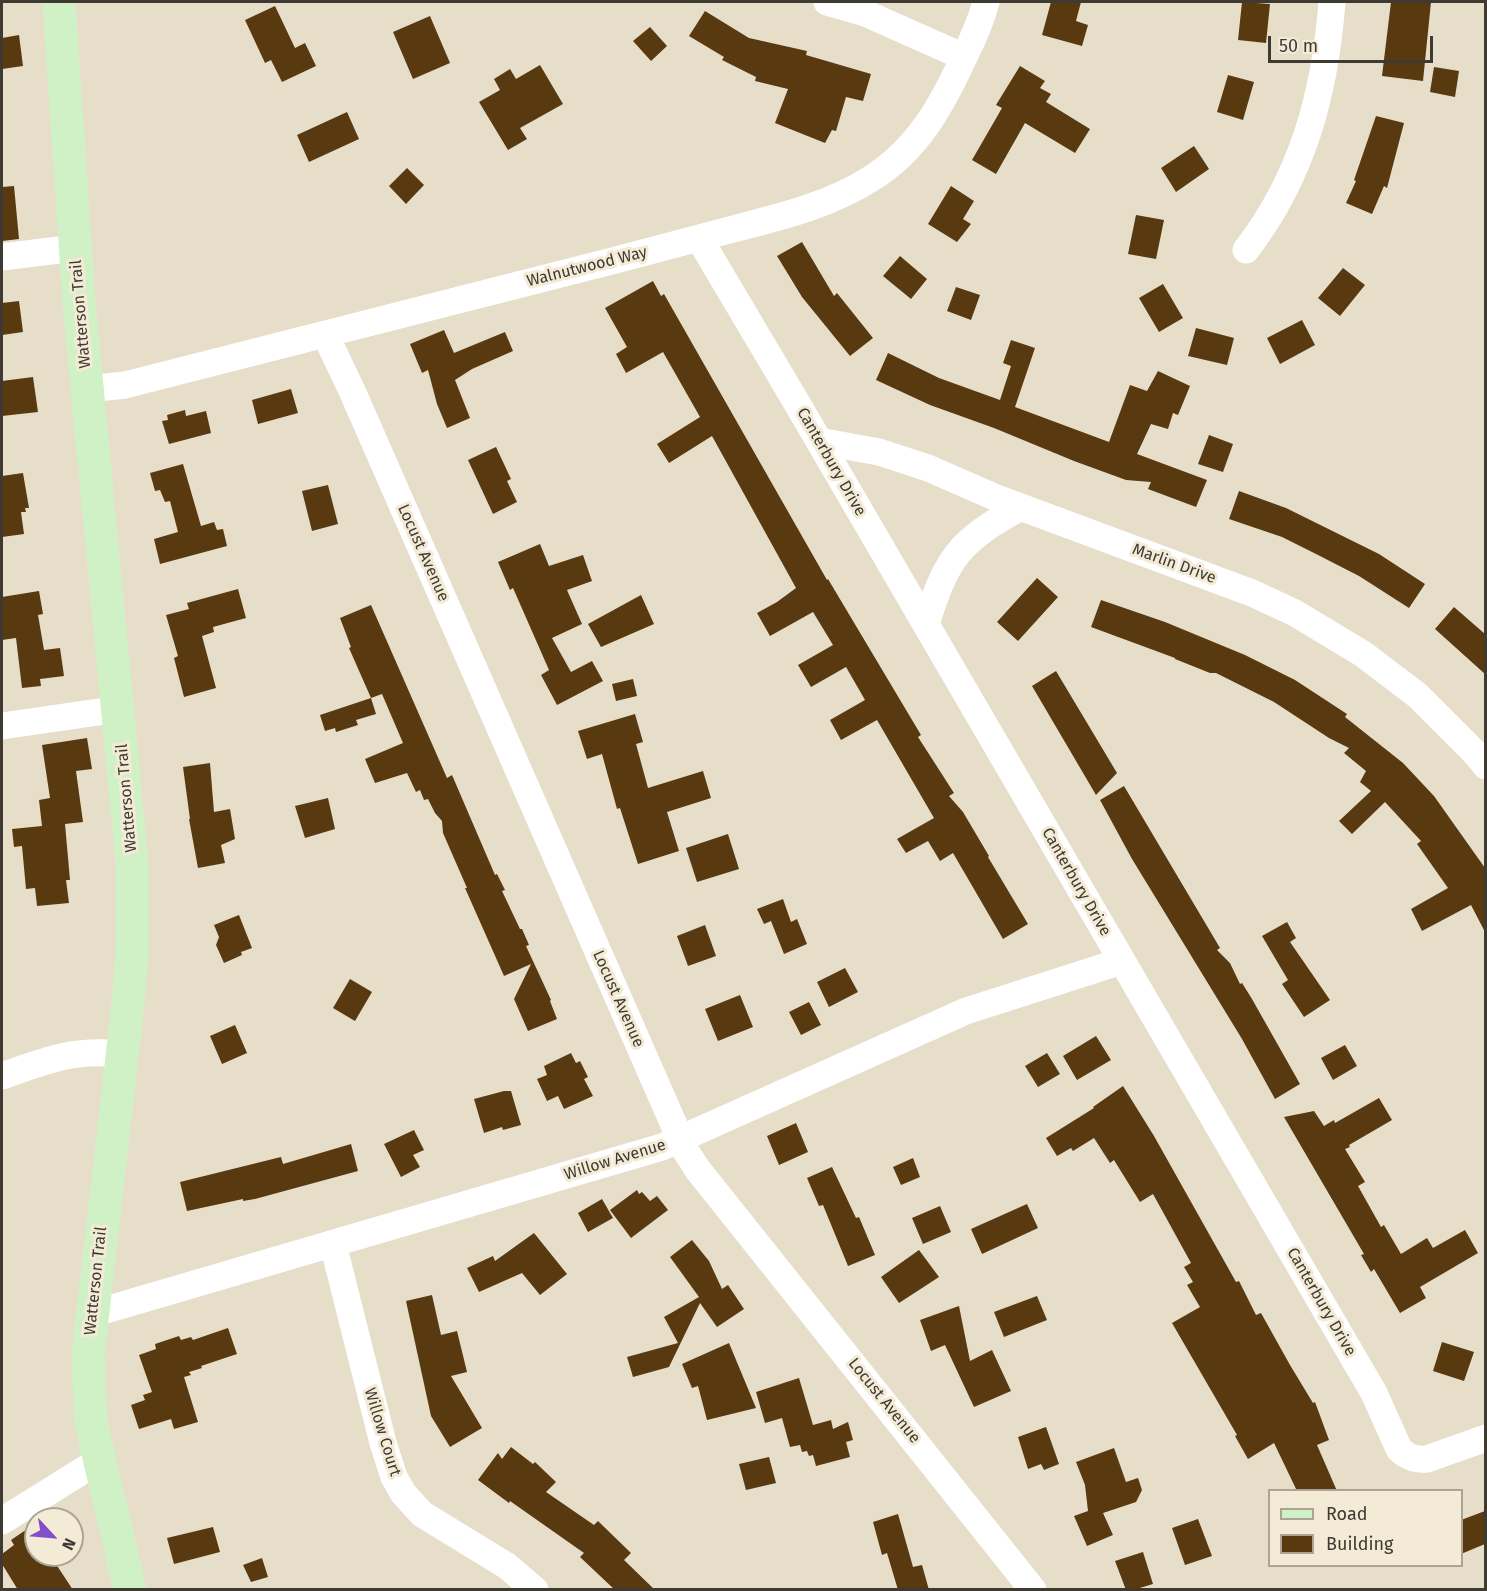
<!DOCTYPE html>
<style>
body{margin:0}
#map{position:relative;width:1487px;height:1591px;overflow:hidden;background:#e7deca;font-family:"Fira Sans",sans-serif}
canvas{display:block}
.frame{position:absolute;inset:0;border:3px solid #3e3a32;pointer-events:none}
.legend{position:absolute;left:1268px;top:1489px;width:195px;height:78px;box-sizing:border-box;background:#f4ebd7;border:2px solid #aba495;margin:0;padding:8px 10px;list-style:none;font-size:18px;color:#3e3a32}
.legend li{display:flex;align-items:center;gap:12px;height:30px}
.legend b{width:30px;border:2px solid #aba495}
.north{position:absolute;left:24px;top:1507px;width:60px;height:60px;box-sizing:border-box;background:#f4ebd7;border:2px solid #aba495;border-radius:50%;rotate:116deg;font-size:16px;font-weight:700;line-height:24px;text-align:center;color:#3e3a32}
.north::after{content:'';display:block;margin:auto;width:21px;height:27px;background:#824fc7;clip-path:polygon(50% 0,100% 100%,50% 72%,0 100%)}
.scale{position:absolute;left:1268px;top:36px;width:165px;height:27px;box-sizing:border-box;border:3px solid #3e3a32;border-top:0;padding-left:8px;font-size:18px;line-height:21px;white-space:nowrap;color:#3e3a32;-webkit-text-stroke:4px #f4ebd7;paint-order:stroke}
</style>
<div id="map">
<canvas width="1487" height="1591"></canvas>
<div class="frame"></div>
<ul class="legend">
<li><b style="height:8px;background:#d0f1c5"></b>Road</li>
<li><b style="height:16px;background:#583910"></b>Building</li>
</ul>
<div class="north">N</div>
<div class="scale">50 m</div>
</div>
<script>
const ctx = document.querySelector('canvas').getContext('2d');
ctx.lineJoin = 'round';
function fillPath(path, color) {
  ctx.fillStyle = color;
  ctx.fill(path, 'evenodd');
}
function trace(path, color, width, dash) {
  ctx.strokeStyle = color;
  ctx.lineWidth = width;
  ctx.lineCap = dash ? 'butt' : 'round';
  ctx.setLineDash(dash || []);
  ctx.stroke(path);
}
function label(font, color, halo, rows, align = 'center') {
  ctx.font = font + ' "Fira Sans",sans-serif';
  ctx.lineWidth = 6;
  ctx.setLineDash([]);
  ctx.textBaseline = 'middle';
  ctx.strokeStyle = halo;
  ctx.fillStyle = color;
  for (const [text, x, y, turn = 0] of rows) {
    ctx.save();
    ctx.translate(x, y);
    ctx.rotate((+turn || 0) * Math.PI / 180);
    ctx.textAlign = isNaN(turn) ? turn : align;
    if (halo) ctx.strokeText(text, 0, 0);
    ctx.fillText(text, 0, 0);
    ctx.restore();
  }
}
fillPath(new Path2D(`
 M1051,2H1081L1076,21L1088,25L1082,46L1042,35Z
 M1242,2L1270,4L1266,43L1238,40Z
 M1391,2H1431L1423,81L1382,76Z
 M275,6L295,48L305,43L316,66L282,82L271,60L265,63L245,20Z
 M705,11L749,38L807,51L806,55L871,74L863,101L846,97L836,131L832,130L825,143L775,123L788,89L755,81L756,77L722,60L724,57L689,36Z
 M430,16L450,63L413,79L393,32Z
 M650,27L667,46L651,61L633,41Z
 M19,35L23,66L2,69V38Z
 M540,65L563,104L520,128L527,139L508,150L479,102L500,90L494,79L510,69L516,79Z
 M1020,66L1045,81L1040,88L1051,94L1046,102L1090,129L1075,153L1025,123L996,174L972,160L1002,108L996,105Z
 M1434,67L1459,71L1455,97L1430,92Z
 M1228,75L1254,82L1243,120L1217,112Z
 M347,112L359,139L309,162L297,135Z
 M1376,116L1404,123L1387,188L1384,186L1372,214L1346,203L1356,181L1354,180Z
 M1194,146L1209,169L1176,192L1161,168Z
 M407,168L424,185L406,204L389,186Z
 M14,186L19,239L2,241V187Z
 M951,186L974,201L963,219L971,224L957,242L928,224Z
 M1136,215L1164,220L1156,259L1128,254Z
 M802,242L834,296L837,293L873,338L850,356L802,297L777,256Z
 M900,256L927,279L911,299L883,276Z
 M1343,268L1365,285L1340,316L1318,298Z
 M653,281L661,296L664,294L827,580L828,579L921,735L918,737L954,793L949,796L963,812L989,856L988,857L1028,924L1003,939L953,853L940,861L928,841L906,853L897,839L934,818L877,720L841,740L830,720L865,700L846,667L811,687L798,665L833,645L813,612L770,636L757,613L777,602L796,588L712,436L669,463L657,444L700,417L663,352L626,373L616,354L627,347L605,308Z
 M1163,284L1183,318L1159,332L1139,298Z
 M956,287L980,295L971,320L947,311Z
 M19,301L23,332L2,335V303Z
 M1302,320L1315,345L1280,364L1267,338Z
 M1196,328L1234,338L1227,365L1188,356Z
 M444,330L454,353L505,332L513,351L472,369L455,380L470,418L447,428L437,404L428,370L422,373L410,344Z
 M1011,340L1035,348L1015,407L1109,442L1130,385L1147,391L1158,371L1190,386L1178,415L1173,413L1168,429L1151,424L1137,454L1207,480L1196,507L1148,489L1151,482L1126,480L1074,461L994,428L930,405L876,380L888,353L939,378L1000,400L1011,366L1003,363Z
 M33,377L38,412L2,416V381Z
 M291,389L298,413L258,424L252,400Z
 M185,410L186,416L206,411L211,433L169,444L162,421L168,420L167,415Z
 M1209,435L1233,444L1223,472L1198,464Z
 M496,447L511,479L507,481L517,502L493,514L468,460Z
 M183,464L201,526L214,522L217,530L223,529L227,546L160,564L154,539L178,532L170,501L165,502L160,490L155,491L150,473Z
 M23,473L29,508H25L26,512H21L24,534L2,537V476Z
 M328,485L338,524L312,531L302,491Z
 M1239,491L1286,508L1379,554L1425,584L1409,608L1359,576L1318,555L1282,537L1229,519Z
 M540,544L549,566L583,555L592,581L567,590L582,624L552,638L571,672L592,661L603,681L557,705L541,675L549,670L513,588L510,590L498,562Z
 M1037,578L1058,597L1018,641L997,622Z
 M238,589L246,618L213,627L214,632L202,636L216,688L184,697L174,658L178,656L166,615L189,609L187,603Z
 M39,591L43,614L38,615L44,650L60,648L64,676L40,679L41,686L22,688L16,638L2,640V597Z
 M641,595L654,624L601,647L588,624Z
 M1101,600L1165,622L1245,655L1295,680L1347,714L1345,717L1403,763L1434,796L1485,868V932L1471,905L1422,931L1411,909L1448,888L1417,844L1421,841L1385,802L1352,834L1339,821L1371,791L1360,782L1366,771L1344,753L1349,748L1329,738L1274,702L1216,673H1210L1175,659V658L1091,627Z
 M371,605L447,778L452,775L495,875L497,874L505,890L502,891L520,929H522L529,945L526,946L551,1000L550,1001L557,1019L528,1031L514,999L531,964L504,976L465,888H467L443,833L442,821L435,813L428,799L424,800L420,790L416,792L407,773L375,783L365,759L403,743L382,694L371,698L349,648L351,647L340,618Z
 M1454,607L1485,634V674L1435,629Z
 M1056,671L1117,773L1096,795L1032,686Z
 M633,679L637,696L616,701L612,684Z
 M371,698L376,714L356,720L358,725L336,732L335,728L325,731L320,715Z
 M635,714L643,742L636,744L648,788L703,771L711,798L667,812L679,851L638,864L620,808L617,809L602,754L587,759L578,731Z
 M87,738L92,769L76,771L83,822L65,824L70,880H66L69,903L37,906L35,888L26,889L22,846L14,847L12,829L42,826L39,800L50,798L42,745Z
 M210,763L214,812L230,809L235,839L221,845L225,863L198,868L189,819H190L183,767Z
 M1124,786L1220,948L1217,950L1230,963L1240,984L1242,983L1252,999L1300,1084L1275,1099L1242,1039L1132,859L1100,800Z
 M328,798L335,829L305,838L295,806Z
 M728,834L739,869L697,882L686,848Z
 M783,899L791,922L797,919L807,944L784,954L771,921L764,924L757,909Z
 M239,915L252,948L241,952L242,955L224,963L216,945L219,937L214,925Z
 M1287,922L1296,938L1290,942L1330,1000L1304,1017L1282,984L1288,980L1262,936Z
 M705,925L716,956L688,966L677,936Z
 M845,968L858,992L829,1007L817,982Z
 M350,979L372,992L355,1021L333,1008Z
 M740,995L753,1027L718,1041L705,1009Z
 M809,1002L821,1025L801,1035L789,1012Z
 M235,1025L247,1053L222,1064L210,1036Z
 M1096,1036L1111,1060L1077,1080L1063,1056Z
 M1345,1045L1357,1066L1333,1080L1321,1058Z
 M571,1053L576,1063L580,1061L588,1077L584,1079L593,1096L564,1109L558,1096L547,1101L537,1079L547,1075L544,1066Z
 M1047,1053L1060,1074L1038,1087L1025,1066Z
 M1123,1086L1154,1136L1236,1282L1239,1281L1256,1315L1261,1313L1290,1365L1313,1403L1315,1402L1329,1440L1317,1445L1337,1491H1297L1274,1443L1248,1459L1235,1436L1237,1435L1172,1323L1200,1307L1187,1285L1193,1282L1184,1267L1191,1263L1153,1194L1140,1202L1114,1160L1110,1163L1094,1138L1073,1151L1071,1148L1057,1156L1046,1138L1094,1108L1093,1107Z
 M504,1091H511L521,1125L503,1130L502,1127L484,1133L474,1099Z
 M1379,1098L1392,1120L1349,1145L1350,1147L1345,1149L1365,1182L1358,1186L1381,1227L1384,1225L1401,1254L1427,1238L1433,1248L1465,1230L1478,1253L1420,1287L1426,1298L1400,1313L1374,1269L1371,1272L1361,1255L1364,1254L1284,1117L1314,1111L1324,1126L1334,1120L1335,1123Z
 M796,1123L808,1152L779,1165L767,1136Z
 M414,1130L424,1150L413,1155L420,1167L401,1177L384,1144Z
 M351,1144L358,1171L255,1199L243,1201V1199L187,1211L180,1182L281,1157L283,1164Z
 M913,1158L920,1177L901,1185L893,1167Z
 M832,1167L856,1218L859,1217L875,1255L848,1266L823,1205L819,1206L807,1178Z
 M637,1190L639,1194L642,1192L650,1201L657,1196L668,1210L631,1238L610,1210Z
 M602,1199L613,1218L588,1232L578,1213Z
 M1027,1204L1038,1228L982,1254L971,1229Z
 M940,1206L951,1232L923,1244L912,1218Z
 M534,1233L567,1274L540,1295L522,1273L479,1292L467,1268L493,1256L495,1261Z
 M692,1240L709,1261L722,1289L728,1285L744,1309L717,1327L700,1303L669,1367L633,1377L627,1357L678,1343L664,1317L699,1297L670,1257Z
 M919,1250L939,1277L899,1303L881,1277Z
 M432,1295L441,1335L457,1331L467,1372L451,1376L482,1428L450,1447L431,1416L406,1301Z
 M1037,1296L1047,1320L1004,1337L994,1312Z
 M959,1306L970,1361L992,1350L1011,1391L974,1407L945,1345L931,1351L920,1320Z
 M228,1328L237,1354L201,1366L202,1368L189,1372L191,1375L184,1377L198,1422L174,1429L171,1419L139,1429L131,1405L145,1400L143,1395L152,1392L139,1355L156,1349L155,1344L179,1336L181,1340L191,1337L193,1340Z
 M1442,1342L1474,1352L1464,1381L1433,1371Z
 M729,1343L756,1408L707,1420L698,1386L692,1388L682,1364Z
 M799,1378L813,1425L831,1420L833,1429L848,1422L853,1440L846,1442L850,1457L816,1466L813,1455L809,1456L807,1451L802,1452L800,1445L790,1447L782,1418L765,1423L756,1392Z
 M1046,1427L1059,1464L1044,1470L1041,1464L1028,1469L1018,1437Z
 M511,1447L533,1464L535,1462L556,1482L546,1492L594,1525L598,1521L631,1553L624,1560L655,1590H615L580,1557L584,1553L510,1501L509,1503L478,1480L498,1453L502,1459Z
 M1114,1448L1126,1482L1138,1478L1142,1490L1136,1502L1103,1513L1113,1535L1087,1546L1074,1516L1088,1511L1085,1485L1076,1462Z
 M769,1457L776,1483L746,1490L739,1464Z
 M1485,1511V1544L1461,1554V1520Z
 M898,1514L913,1567L922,1565L929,1590H898L887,1553L882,1555L873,1522Z
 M1198,1519L1212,1556L1185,1565L1172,1528Z
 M36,1523V1555H50L73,1590H18L2,1564V1554L14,1545L11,1540Z
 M213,1527L220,1552L174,1564L167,1538Z
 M1143,1552L1153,1584L1133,1590H1126L1115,1561Z
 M262,1558L268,1577L251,1582L243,1565Z`), '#583910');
trace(new Path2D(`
 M827,2L865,13L964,57
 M699,238L798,405L1374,1393L1399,1449C1407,1457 1415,1460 1427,1459L1486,1438
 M1246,250C1303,176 1325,93 1332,2
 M2,257L75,248
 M325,334L353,393L685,1150L698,1170L1033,1590
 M88,389L125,385C287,344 450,302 612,261C654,250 696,239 737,228C784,216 832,204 872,178C918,149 942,105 964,57C973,39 981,21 986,2
 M819,441L879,452L928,468L999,499L1252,593L1295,613L1363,654L1417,695L1476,754L1486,766
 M926,624C947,557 959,541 1021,507
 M2,726L119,709
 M2,1076C47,1060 72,1049 122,1054
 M333,1244L383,1443L394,1477L403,1493L422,1514L507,1566L535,1590
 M92,1314L662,1147L966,1011L1122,961
 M2,1521L98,1461`), '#fff', 27);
trace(new Path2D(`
 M59,2L79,302L132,863V955L127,1013L88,1355L91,1423L130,1590`), '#d0f1c5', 33);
label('16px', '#3e3a32', '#f4ebd7', [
 ["Walnutwood Way",587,267,-14],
 ["Watterson Trail",81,314,-95],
 ["Canterbury Drive",831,462,60],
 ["Locust Avenue",423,553,66],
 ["Marlin Drive",1174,564,20],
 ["Watterson Trail",127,798,-95],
 ["Canterbury Drive",1076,882,60],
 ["Locust Avenue",618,999,66],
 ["Willow Avenue",615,1160,-17],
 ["Watterson Trail",96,1281,-84],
 ["Canterbury Drive",1321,1302,60],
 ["Locust Avenue",884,1401,51],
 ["Willow Court",382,1432,73]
]);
</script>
